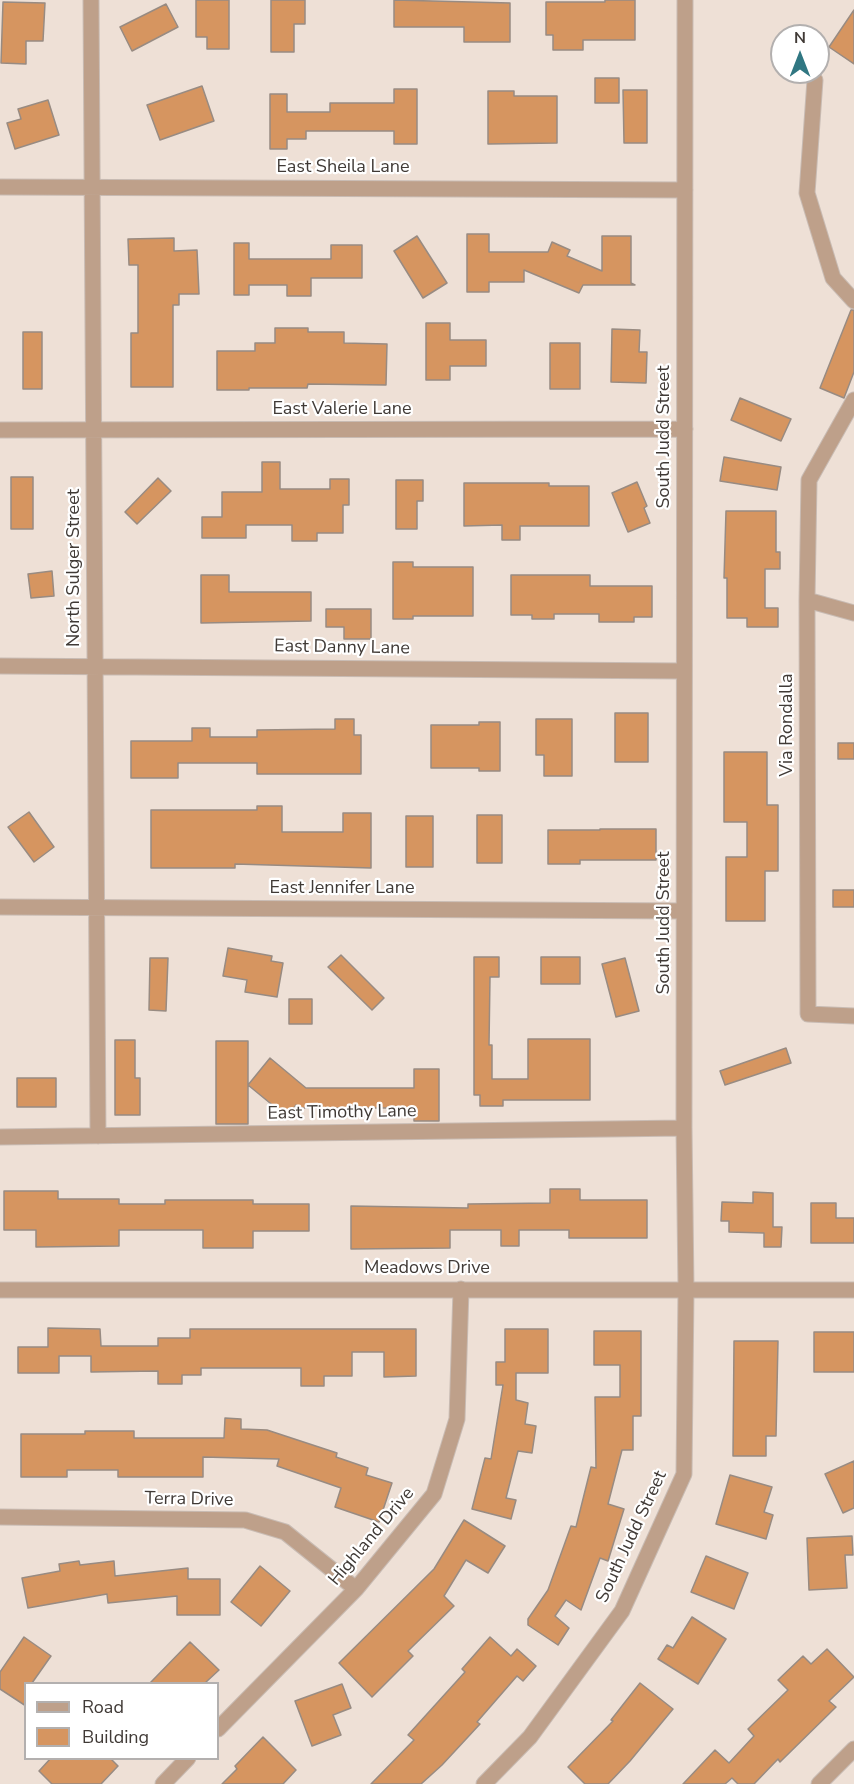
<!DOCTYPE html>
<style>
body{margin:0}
#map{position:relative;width:854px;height:1784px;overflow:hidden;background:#eee0d6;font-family:"Nunito Sans",sans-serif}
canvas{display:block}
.legend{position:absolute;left:24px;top:1682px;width:195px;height:78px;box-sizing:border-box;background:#fff;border:2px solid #b3b0af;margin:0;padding:8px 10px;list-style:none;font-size:18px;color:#403a36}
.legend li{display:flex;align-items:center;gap:12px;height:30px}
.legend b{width:30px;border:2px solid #b3b0af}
.north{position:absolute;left:770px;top:24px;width:60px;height:60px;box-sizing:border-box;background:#fff;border:2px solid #b3b0af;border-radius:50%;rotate:0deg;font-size:16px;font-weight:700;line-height:24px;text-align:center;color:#403a36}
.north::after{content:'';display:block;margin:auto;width:21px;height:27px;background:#307782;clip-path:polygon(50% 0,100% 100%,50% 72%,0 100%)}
</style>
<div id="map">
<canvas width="854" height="1784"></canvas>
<ul class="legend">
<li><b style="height:8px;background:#bea08a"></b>Road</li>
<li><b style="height:16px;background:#d69560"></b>Building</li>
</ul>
<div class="north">N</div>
</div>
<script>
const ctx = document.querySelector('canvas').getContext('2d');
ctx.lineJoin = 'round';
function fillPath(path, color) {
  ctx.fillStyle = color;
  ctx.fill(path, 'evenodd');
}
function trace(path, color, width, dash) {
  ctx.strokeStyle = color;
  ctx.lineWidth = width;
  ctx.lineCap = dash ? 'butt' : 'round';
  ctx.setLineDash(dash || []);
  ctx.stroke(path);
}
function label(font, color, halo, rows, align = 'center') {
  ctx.font = font + ' "Nunito Sans",sans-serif';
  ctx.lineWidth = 4.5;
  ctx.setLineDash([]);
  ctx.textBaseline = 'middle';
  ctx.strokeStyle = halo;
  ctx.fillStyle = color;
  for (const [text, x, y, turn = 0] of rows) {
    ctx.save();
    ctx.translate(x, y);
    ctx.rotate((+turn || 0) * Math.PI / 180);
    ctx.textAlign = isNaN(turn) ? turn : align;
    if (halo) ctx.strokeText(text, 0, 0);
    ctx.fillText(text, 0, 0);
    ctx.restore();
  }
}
const building = new Path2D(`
 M196,0H229V49H207V37H196Z
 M271,0H305V24H294V52H271Z
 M394,0L510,3V42H464V27H394Z
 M605,0H635V40H583V50H553V35H546V2H605Z
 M3,2L45,3L43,41H26V64L1,63Z
 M166,4L178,27L132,51L120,27Z
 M854,10V64L829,47Z
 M595,78H619V103H595Z
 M202,86L214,121L160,140L147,105Z
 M394,89H417V144H394V131H306V139H287V149H270V94H287V112H330V103H394Z
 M623,90H647V143H624Z
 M488,91H514V96H557V143L488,144Z
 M48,100L59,135L15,149L7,123L21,119L18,109Z
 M467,234H489V252H548L552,242L570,250L567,256L602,271V236H631V283L635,285H583L579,293L524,270V282H489V292H467Z
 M417,236L447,283L423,298L394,251Z
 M174,238V251L197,250L199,294H179V305H173V387H131V333H138V265H129L128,239Z
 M234,243H249V259H331V245H362V278H311V296H287V285H249V295H234Z
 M851,310H854V372L844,398L820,388Z
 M426,323H450V340H486V366H450V380H426Z
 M275,328H308V332H344V343L387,344L386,385L308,384L307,388H249V390H217V351H255V343H275Z
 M612,329L640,330L639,352H647L646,383L611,382Z
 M23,332H42V389H23Z
 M550,343H580V389H550Z
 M740,398L791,419L781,441L731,420Z
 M724,457L781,467L777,490L720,481Z
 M262,462H280V489H330V479H349V505H343V533H317V541H292V525H246V538H202V517H222V492H262Z
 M11,477H33V529H11Z
 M158,478L171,491L137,524L125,512Z
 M396,480H423V501H417V529H396Z
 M637,482L647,506L644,508L650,523L628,532L612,493Z
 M464,483H549V486H589V526H520V540H502V525L464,526Z
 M726,511H776V552H780V569H765V608H778V627H747V618H727V578H724Z
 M393,562H413V567H473V616H413V619H393Z
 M52,571L54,596L31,598L28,574Z
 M201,575H229V592H311V621L201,623Z
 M511,575H590V586H652V617H634V622H599V614H554V619H532V615H511Z
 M326,609H371V639H344V627H326Z
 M615,713H648V762H615Z
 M335,719H354V735H361V774H257V763H178V778H131V741H192V728H210V737H257V730L335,729Z
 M536,719H572V776H544V755H536Z
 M479,722H500V771H479V768H431V725H479Z
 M838,743H854V759H838Z
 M724,752H767V805H778V871H765V921H726V857H747V822H724Z
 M257,806H282V832H343V813H371V868L235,864V868H151V810H257Z
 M29,812L54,847L34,862L8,827Z
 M477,815H502V863H477Z
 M406,816H433V867H406Z
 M600,829H656V860H580V864H548V830H600Z
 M833,890H854V907H833Z
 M228,948L272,956L271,961L283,963L277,997L245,992L247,980L223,976Z
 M341,955L384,998L372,1010L328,967Z
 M474,957H499V977H490L489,1045H492V1079H528V1039H590V1100H503V1106H480V1095H474Z
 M541,957H580V984H541Z
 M150,958H168L166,1011L149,1010Z
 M625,958L639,1011L616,1017L602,964Z
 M289,999H312V1024H289Z
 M115,1040H135V1078H140V1115H115Z
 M216,1041H248V1124H216Z
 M786,1048L791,1063L725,1085L720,1071Z
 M270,1058L306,1088H414V1069H439V1121H414V1108H300L296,1105L287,1117L248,1085Z
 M17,1078H56V1107H17Z
 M550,1189H580V1200H647V1238H569V1230H519V1246H501V1230H450V1248L351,1249V1206L468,1208V1204L550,1203Z
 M4,1191H58V1199H119V1204H165V1200H253V1204H309V1231H253V1248H203V1230H119V1246L36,1247V1230H4Z
 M753,1192L773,1193V1227H782L781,1247H764V1233L729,1232V1221H721L722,1202L753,1203Z
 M811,1203H836V1218H854V1243H811Z
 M48,1328L100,1329L101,1346H158V1338H190V1329H416V1376L384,1377V1352H352V1376H324V1386H301V1368H201V1375H182V1384H158V1371L91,1372V1356H59V1373H18V1347H48Z
 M505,1329H548V1373H516V1400L528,1403L525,1424L536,1426L532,1453L518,1451L506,1498L516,1500L511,1519L472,1509L485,1458L491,1459L503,1385H496V1362H505Z
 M594,1331H641V1416H633V1450H622L608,1504L624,1509L608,1561L600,1558L581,1610L566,1600L555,1616L569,1628L558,1645L528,1625V1619L548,1590L571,1526L576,1527L591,1467L596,1468L595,1397H620V1365H594Z
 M814,1332H854V1372H814Z
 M734,1341H778L776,1436H766V1456H733Z
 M225,1418L241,1419V1429L267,1430L337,1453L336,1457L368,1468L366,1475L392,1483L379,1522L335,1507L341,1488L277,1466L279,1459L203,1457V1477H118V1470H67V1477H21V1434H85V1431H134V1438H224Z
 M854,1461V1508L843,1513L825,1474Z
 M730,1475L772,1487L764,1512L773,1515L766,1539L716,1524Z
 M464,1520L505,1546L488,1573L466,1560L444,1596L454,1606L408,1651L413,1656L372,1697L339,1663L434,1569Z
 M852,1536L853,1555H845L847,1588L809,1590L807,1538Z
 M706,1556L748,1573L734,1609L691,1592Z
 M79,1561L80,1565L114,1561L115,1576L188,1568V1579H220V1615H177V1596L108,1603L107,1594L28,1608L22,1578L60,1571L59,1564Z
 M260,1566L290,1591L261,1626L231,1602Z
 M692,1617L726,1639L698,1684L658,1659L667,1645L673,1648Z
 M24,1637L51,1656L32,1683H26V1706L0,1689V1672Z
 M490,1637L511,1656L517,1649L536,1666L523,1681L517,1676L477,1722L480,1724L442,1765L421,1784H371L414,1740L408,1735L465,1672L462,1669Z
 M190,1642L219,1670L205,1683H150Z
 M827,1649L854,1677L829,1701L836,1707L780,1762L778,1759L754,1784H738L732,1778L725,1784H683L715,1750L729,1763L754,1736L748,1729L788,1690L778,1680L803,1656L811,1664Z
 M640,1683L673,1709L630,1761L608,1784H585L568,1767L613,1721L611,1720Z
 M342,1684L351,1708L333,1715L341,1735L312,1746L295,1701Z
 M263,1737L296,1770L283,1784H222L237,1769L235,1766Z
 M51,1758H110L118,1766L101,1784H52L39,1771Z`);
fillPath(building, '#d69560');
trace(building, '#988b82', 1.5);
const street = new Path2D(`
 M91,0L98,1136
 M815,80L807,193L833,278L854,301
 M0,187L685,190
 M854,400L809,480L807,600L808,1014L854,1016
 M0,430L685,429
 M807,600L854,613
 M0,666L684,671
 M0,907L684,911
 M0,1137L684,1128
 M0,1290H854
 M0,1517L245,1520L285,1532L356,1589
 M218,1729L356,1589L434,1494L457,1419L461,1289
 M163,1784L188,1758
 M484,1784L530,1737L622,1611L684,1474L686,1289L684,1128L685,0
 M819,1784L854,1749`);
trace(street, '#c8bbb3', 17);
trace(street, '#bea08a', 15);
label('18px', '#403a36', '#fff', [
 ["East Sheila Lane",343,168],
 ["East Valerie Lane",342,410],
 ["South Judd Street",665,437,-90],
 ["North Sulger Street",75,568,-90],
 ["East Danny Lane",342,648,1],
 ["Via Rondalla",788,725,-90],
 ["East Jennifer Lane",342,889],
 ["South Judd Street",665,923,-90],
 ["East Timothy Lane",342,1113,-1],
 ["Meadows Drive",427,1269],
 ["Terra Drive",189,1500,1],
 ["Highland Drive",372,1537,-50],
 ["South Judd Street",632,1537,-65]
]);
</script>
